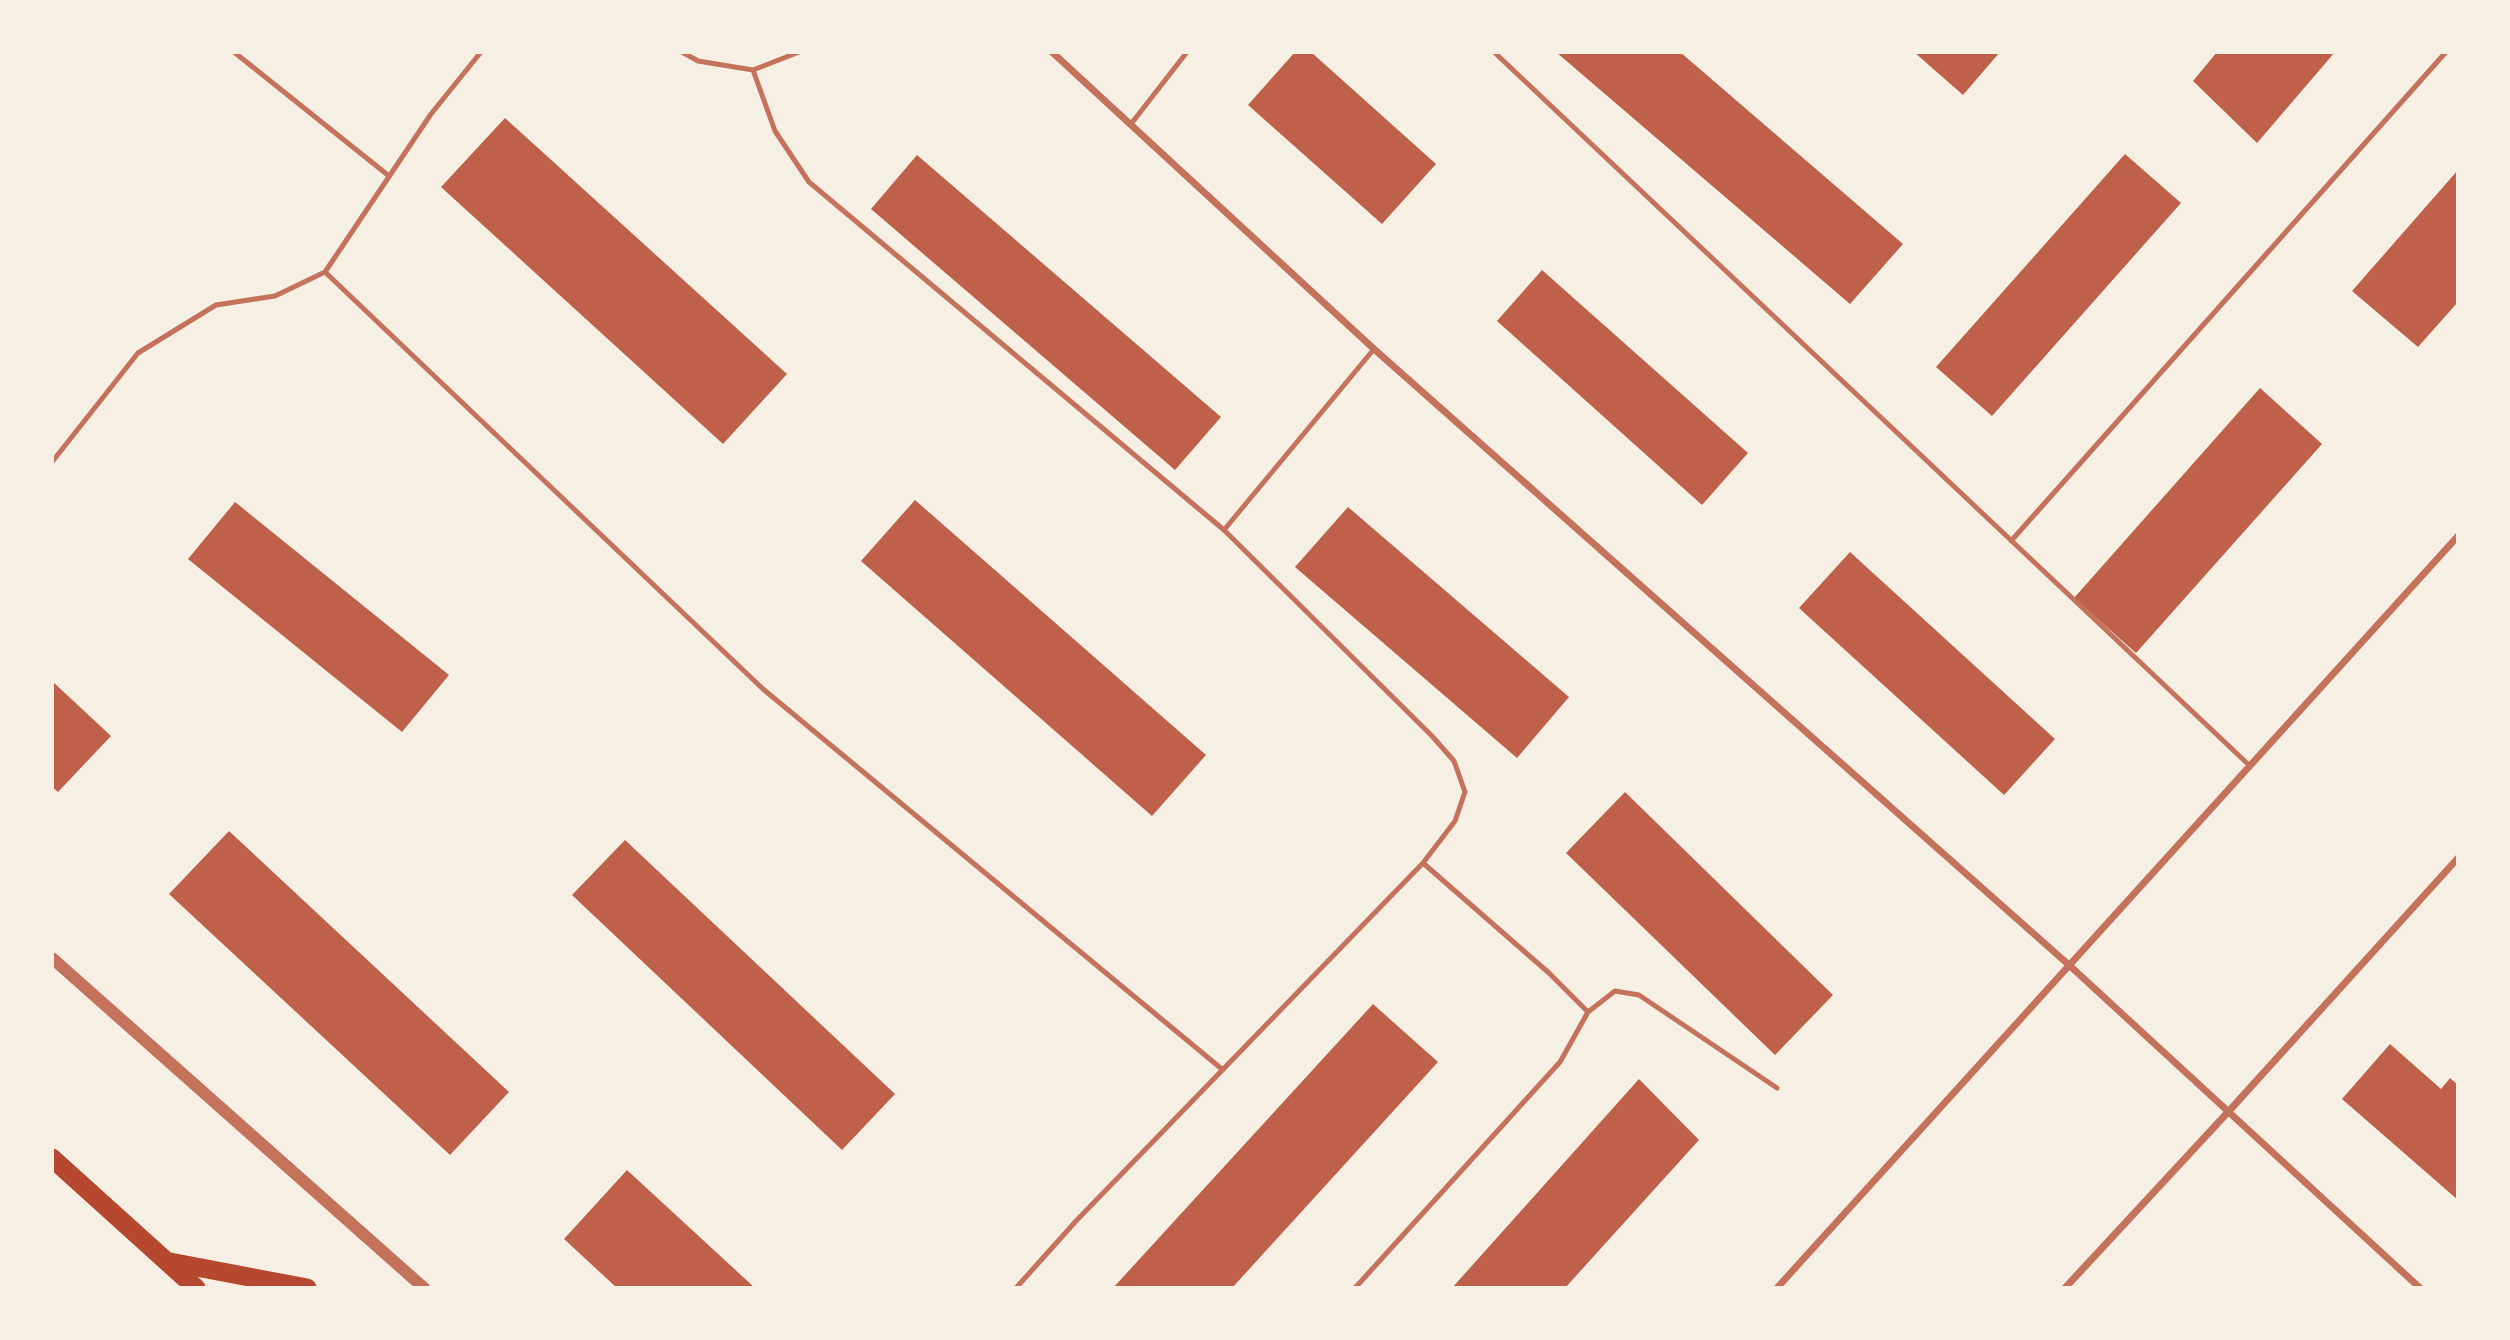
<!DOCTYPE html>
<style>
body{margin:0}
#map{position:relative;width:2510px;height:1340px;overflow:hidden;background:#f6efe4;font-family:Jost,sans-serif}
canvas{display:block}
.frame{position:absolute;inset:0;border:54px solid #f6efe4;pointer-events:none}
</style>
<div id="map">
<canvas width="2510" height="1340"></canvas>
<div class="frame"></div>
</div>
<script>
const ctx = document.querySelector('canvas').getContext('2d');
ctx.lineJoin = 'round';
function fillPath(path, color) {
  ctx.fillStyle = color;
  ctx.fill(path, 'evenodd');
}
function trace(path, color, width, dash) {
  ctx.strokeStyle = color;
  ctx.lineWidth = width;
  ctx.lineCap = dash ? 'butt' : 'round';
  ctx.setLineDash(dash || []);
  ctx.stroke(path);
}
fillPath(new Path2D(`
 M1295,52H1311L1436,164L1382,224L1248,105Z
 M1556,52H1680L1903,244L1850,304Z
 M1914,52H2000L1963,95Z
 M2217,52H2335L2257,143L2193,81Z
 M505,118L787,374L723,444L441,187Z
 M2125,154L2181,203L1992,416L1936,367Z
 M917,155L1221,417L1175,470L871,209Z
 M2458,170V302L2418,347L2352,291Z
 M1542,270L1748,453L1702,505L1497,321Z
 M2260,388L2322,444L2136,653L2074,598Z
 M915,500L1206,755L1152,816L861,561Z
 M235,502L449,675L402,732L188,559Z
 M1348,507L1569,697L1517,758L1295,567Z
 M1850,552L2055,739L2004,795L1799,608Z
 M52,681L111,736L58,792L52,787Z
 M1625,792L1833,995L1775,1055L1566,853Z
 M229,831L509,1092L450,1155L169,894Z
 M625,840L895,1094L842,1150L572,895Z
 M1373,1004L1438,1062L1232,1288H1113Z
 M2390,1044L2441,1089L2450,1078L2458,1085V1200L2342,1099Z
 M1639,1079L1699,1140L1565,1288H1452Z
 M627,1170L755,1288H617L564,1239Z`), '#bf614a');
trace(new Path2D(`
 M234,52L389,176
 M682,52L698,61L753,70L799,52
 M1494,52L2250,766
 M753,70L775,131L809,182L1224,530
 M1131,124L1187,52
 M325,272L763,689L1223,1070
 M52,462L138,353L216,305L275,296L325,272L431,114L481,52
 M2011,541L2446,52
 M1588,1012L1615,991L1639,995L1777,1088
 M1016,1288L1076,1221L1423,863L1455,821L1465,792L1454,761L1432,736L1224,530L1374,349
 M1355,1288L1560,1062L1588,1012L1549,973L1423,863`), '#c5725c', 5);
trace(new Path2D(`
 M1052,52L1374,349L2069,965L2420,1288
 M1777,1288L2458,536
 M2065,1288L2229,1111L2458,858`), '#c5725c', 7);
trace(new Path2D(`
 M52,958L424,1288`), '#c5725c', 12);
trace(new Path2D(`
 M52,1158L196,1288
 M170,1262L307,1288`), '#b5482f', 19);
</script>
